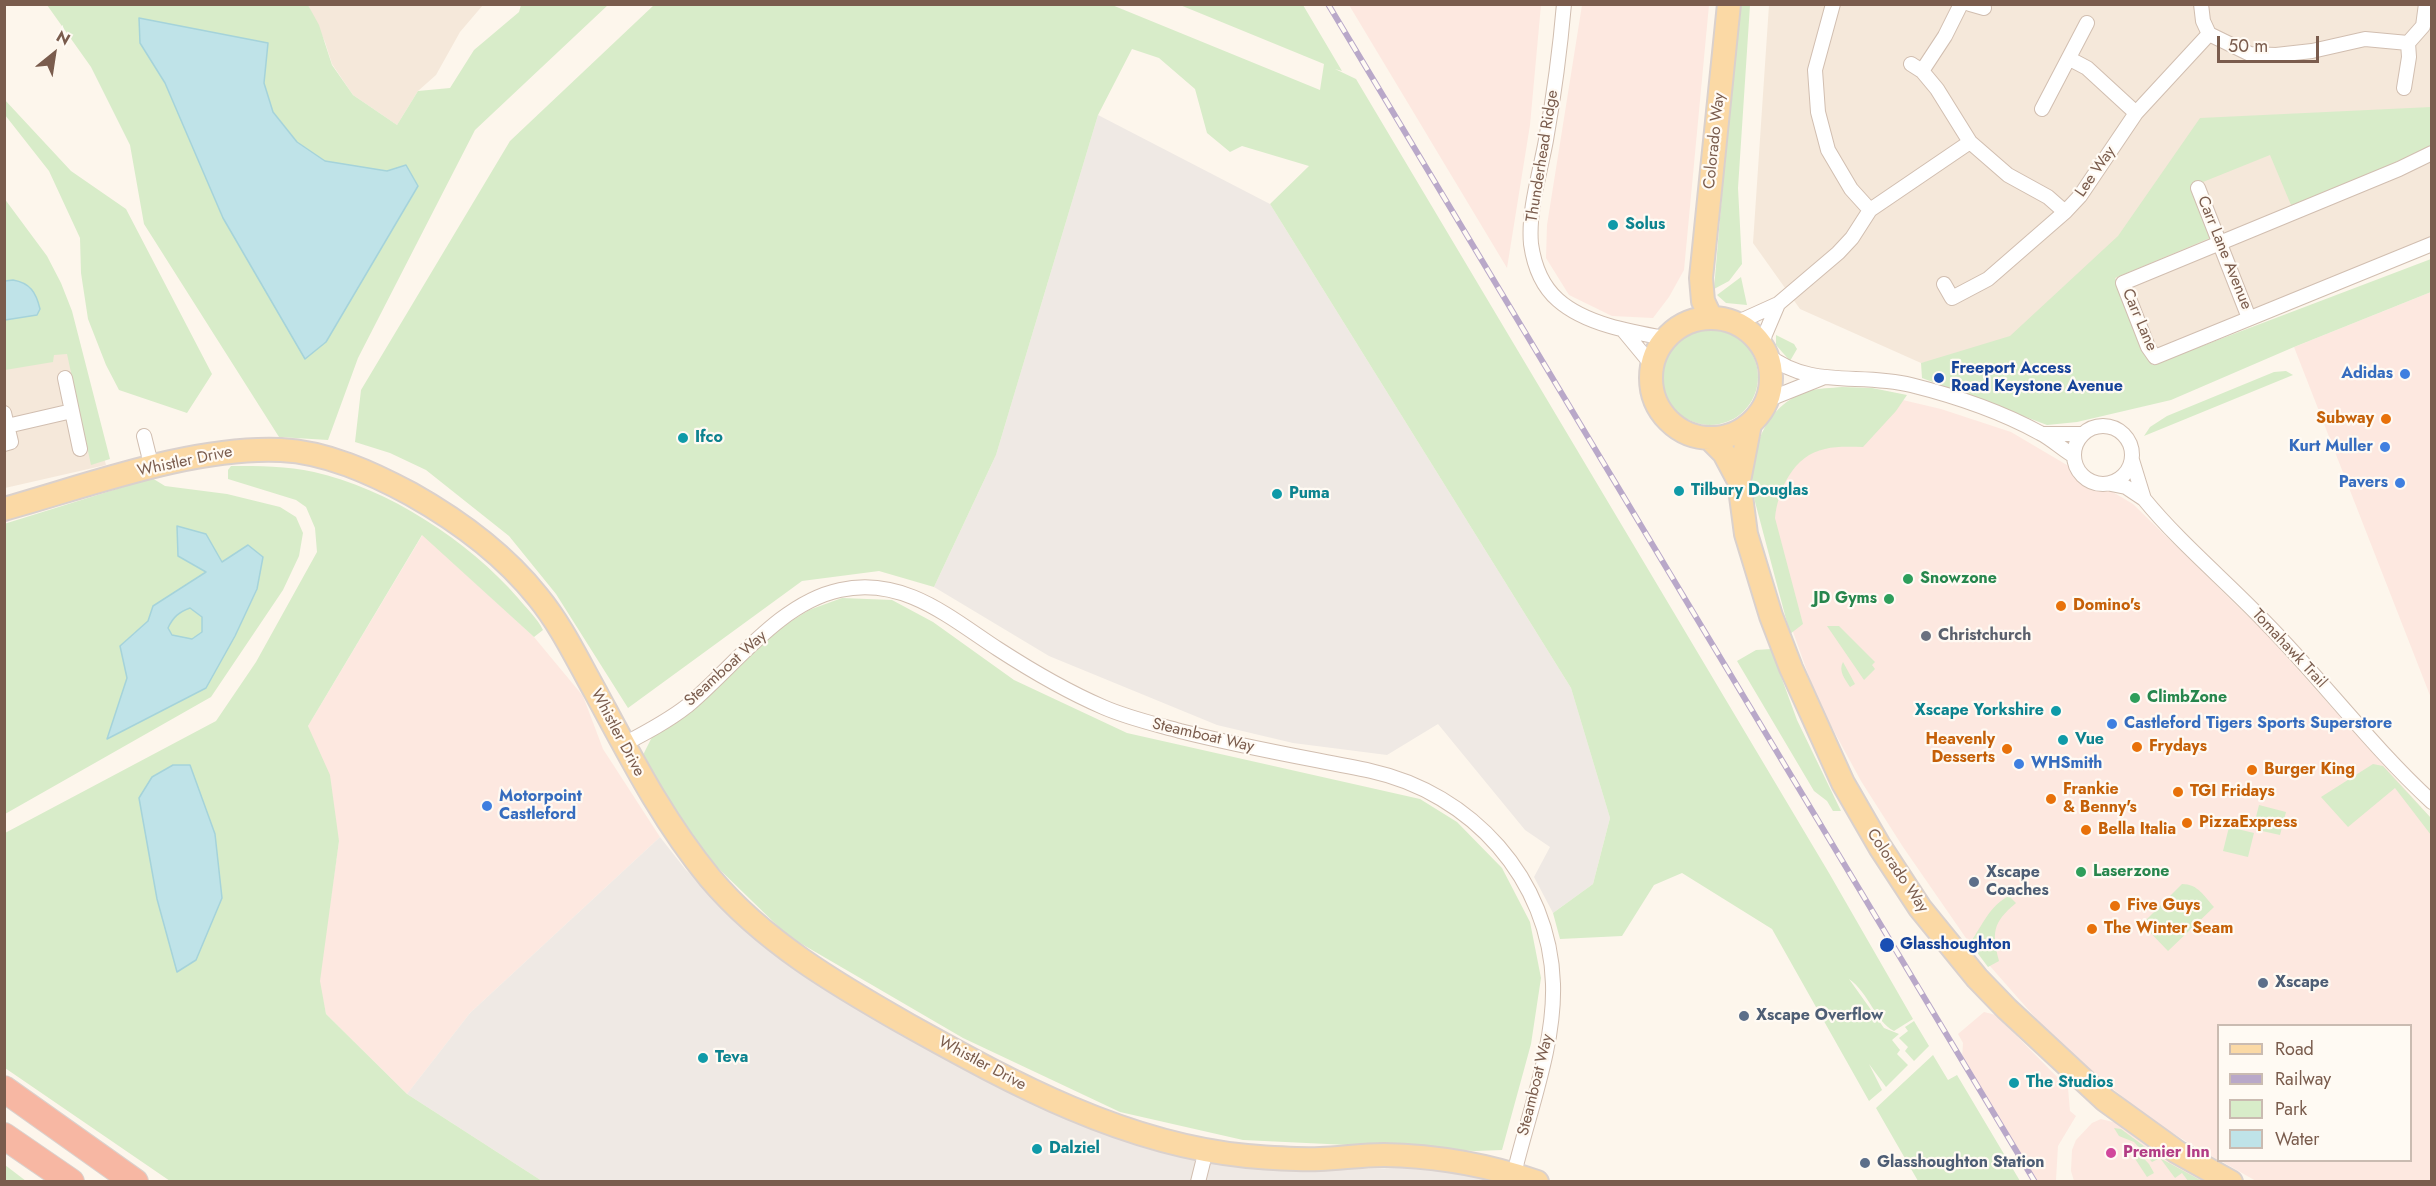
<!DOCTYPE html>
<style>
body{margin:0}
#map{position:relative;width:2436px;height:1186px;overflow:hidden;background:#fdf6ec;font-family:Jost,sans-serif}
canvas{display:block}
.frame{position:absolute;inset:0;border:6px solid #7a5c4d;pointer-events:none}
.legend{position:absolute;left:2217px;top:1024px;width:195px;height:138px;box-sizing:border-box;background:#fffaf3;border:2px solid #cabbb1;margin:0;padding:8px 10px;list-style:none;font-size:18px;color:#7a5c4d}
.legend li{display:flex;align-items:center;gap:12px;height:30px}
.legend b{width:30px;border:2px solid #cabbb1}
.north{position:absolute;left:24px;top:24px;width:60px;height:60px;-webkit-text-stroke:4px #fffaf3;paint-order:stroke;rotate:30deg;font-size:16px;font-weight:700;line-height:24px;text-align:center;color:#7a5c4d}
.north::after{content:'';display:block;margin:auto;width:21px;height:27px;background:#7a5c4d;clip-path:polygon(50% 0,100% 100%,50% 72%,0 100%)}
.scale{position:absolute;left:2217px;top:36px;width:102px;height:27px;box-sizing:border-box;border:3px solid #7a5c4d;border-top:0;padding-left:8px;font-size:18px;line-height:21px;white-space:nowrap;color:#7a5c4d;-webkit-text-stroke:4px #fffaf3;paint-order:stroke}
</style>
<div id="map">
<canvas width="2436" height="1186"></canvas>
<div class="frame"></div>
<ul class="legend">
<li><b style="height:8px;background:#fbd9a5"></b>Road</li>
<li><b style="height:8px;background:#b9a8c9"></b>Railway</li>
<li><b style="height:16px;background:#d8ecc9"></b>Park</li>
<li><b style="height:16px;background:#bfe3e8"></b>Water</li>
</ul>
<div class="north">N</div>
<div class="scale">50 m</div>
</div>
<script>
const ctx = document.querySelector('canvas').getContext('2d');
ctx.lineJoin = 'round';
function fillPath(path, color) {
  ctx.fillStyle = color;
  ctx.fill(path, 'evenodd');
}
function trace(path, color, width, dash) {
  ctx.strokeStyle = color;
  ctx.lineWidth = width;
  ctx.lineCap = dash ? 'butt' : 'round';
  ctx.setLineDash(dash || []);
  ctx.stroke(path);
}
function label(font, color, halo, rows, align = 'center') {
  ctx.font = font + ' Jost,sans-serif';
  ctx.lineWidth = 4.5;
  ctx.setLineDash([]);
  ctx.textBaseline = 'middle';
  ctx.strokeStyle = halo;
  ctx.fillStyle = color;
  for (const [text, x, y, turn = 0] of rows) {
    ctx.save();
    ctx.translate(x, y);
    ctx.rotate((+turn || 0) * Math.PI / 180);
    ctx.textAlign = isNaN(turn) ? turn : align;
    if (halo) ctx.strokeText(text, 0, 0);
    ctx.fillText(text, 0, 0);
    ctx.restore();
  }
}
fillPath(new Path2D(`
 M308,5H483L460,32L436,75L418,91L397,125L353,95L332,64L325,42Z
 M1769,5H2431V238L2140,362L2041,341L1921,363L1800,309L1753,243Z
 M4,198L60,293L106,465L5,488Z`), '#f5e8da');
fillPath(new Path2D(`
 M1349,5H1541L1530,125L1507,268Z
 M1582,5H1709L1684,270L1669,297L1653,318L1612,316L1569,295L1546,258L1547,225Z
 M2431,292V698L2294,347Z
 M1873,393L1941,409L2011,432L2133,504L2266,634L2430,817L2431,1181H2256L2219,1160H2410V1026H2218V1160L2150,1120L2054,1039L1968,941L1903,847L1861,781L1818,702L1792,629L1761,452Z
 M423,534L534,637L583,696L603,749L660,837L470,1013L407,1094L326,1014L319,981L339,841L308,726Z
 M1984,1012L1996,1015L2068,1088L2070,1111L2076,1116L2058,1146L2056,1180L2053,1181H2035L1962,1059L1963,1043L1958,1034Z
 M2101,1119L2125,1125L2213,1181H2074L2071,1171L2072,1150L2076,1140L2092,1123Z`), '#fde8e0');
fillPath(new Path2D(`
 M1098,115L1270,204L1571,688L1610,818L1593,884L1553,913L1534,877L1550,847L1525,830L1438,724L1387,755L1293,743L1217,725L1049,656L934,587L996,455Z
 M660,837L686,870L788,958L901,1036L1020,1094L1172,1154L1236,1166L1283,1171L1400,1168L1461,1172L1499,1181H542L407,1094L470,1013Z`), '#efe9e4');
fillPath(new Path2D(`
 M47,5H308L319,25L332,65L353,95L397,125L418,91L450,88L474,50L519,12L521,5H608L475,130L358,358L328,440L279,437L144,224L130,145L91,67ZM140,18L264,83L273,112L297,142L325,161L387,171L406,165L418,186L326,342L305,358L223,218L165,83L140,43Z
 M654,5H1112L1320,90L1324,64L1180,5H1303L1342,71L1335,69L1356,79L1829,873L1913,1019L1894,1031C1875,1021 1869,993 1849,979L1884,1028L1899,1034L1892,1040L1900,1050L1897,1054L1908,1065L1886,1087L1869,1064L1882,1090L1869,1101L1772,929L1682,873L1654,885L1622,936L1560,939L1553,913L1593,884L1610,818L1571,688L1270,204L1309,166L1242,146L1230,152L1207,133L1195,89L1159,58L1132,49L1098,115L996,455L934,587L879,571L802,581L628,708L556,594L509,536L426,470L390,453L355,442L361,390L510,141Z
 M1738,5H1750L1738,188L1742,264L1729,281L1714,289Z
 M4,99L71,171L126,209L212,374L187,413L119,390L106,365L88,319L81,273L80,238L49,171L5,115Z
 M2431,107V154L2291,205L2270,155L2193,186L2210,238L2115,278L2152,365L2431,259V292L2294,347L2171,400L2077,422L2047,425L1922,378L1921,363L2010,336L2118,236L2200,118Z
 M4,198L47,256L61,283L72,311L110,459L91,465L67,354L54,355L53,362L5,370V320L37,315L40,309C36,290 25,278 5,281Z
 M1741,277L1747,305L1726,303L1717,295Z
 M1662 377a48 48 0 1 1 96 0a48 48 0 1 1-96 0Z
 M1776,335L1794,344L1797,349L1790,361L1776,345Z
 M2286,371L2293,375L2144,436L2150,427L2167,416L2274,372Z
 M1842,387L1872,388L1907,395L1896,411L1863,447C1850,447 1837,446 1825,449C1794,455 1778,489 1775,518L1803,624L1790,634L1754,498C1746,456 1764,404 1809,391C1819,388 1831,388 1842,387Z
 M231,466C259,466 287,466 314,472C387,488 469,541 518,598C526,608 537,618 543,630L534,637L422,535L308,726L330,775L339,841L320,981L326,1014L407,1094L542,1181H170L5,1068V833L216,721L256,662L317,552L315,528L306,507L296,500L228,479V470Z
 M152,478L165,486L227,494L280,507L296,517L303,533L299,556L283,590L211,697L5,814L4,524ZM263,557L257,590L235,636L108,739L127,678L120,646L148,621L153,606L222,562Z
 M842,598L892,600L933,622L1014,680L1127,733L1420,799L1457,822L1502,868L1530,922L1541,978L1531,1044L1502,1150L1475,1151L1243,1140L1120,1112L963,1038L788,936L714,864L659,789L642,757L652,737L782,627L809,610Z
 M190,608L202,617V632L192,639L172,635L168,628C173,617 179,612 190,608Z
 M1827,626H1839L1875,662L1872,665L1875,669L1864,680Z
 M1771,649L1797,720L1841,811H1833L1827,801L1814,791L1737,661L1756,650Z
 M1843,662L1855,684L1850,687C1845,679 1838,671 1843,662Z
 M2373,764L2383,766L2430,817L2431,835L2395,788L2348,827L2321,797Z
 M2259,805L2286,812L2280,835L2253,829Z
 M2229,827L2254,833L2248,857L2223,851Z
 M2182,884C2198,884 2204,896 2214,907L2168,951L2142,924Z
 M2009,896L2016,903C1992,923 1992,933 1999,961L1988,967L1970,943C1982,926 1990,905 2009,896Z
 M1914,1021L1929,1046L1914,1061L1905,1051L1908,1047L1899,1038L1908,1031L1905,1027Z
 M1933,1055L1948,1080L1957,1075L2020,1181H1918L1876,1108Z
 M2114,1128L2121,1129L2160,1158L2202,1181H2188L2182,1173L2175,1178L2160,1158L2152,1162L2134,1142L2119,1136Z
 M2129,1143L2149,1164L2154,1173L2147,1177L2126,1145Z
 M5,1165L26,1181H5Z`), '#d8ecc9');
const water = new Path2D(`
 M139,18L268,43L264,83L273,112L297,142L325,161L387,171L406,165L418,186L326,342L305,359L223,218L165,83L140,43Z
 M13,280C30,283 36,292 40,309L37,315L5,320V281Z
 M177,526L206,534L222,562L248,545L263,557L257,589L235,636L206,688L107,739L127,678L120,646L148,621L153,606L206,572L178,556ZM190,608L202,617V632L192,639L172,635L168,628C173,617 179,612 190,608Z
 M173,765H190L215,834L222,898L196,960L177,972L157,899L139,798L152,777Z`);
fillPath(water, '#bfe3e8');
trace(water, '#a5d3da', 1.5);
const minor = new Path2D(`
 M1564,4C1560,50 1554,95 1546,140C1540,173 1528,211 1531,244C1534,265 1542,286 1558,300C1585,324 1631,332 1665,338
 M1833,4L1815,70L1818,112L1828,150L1851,189L1870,210
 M1970,4L1984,8
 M2201,4L2203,21L2209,34
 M2209,34L2250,54L2276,55L2312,51L2365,39L2408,43L2423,26L2426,4
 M2070,59L2087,68L2136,113
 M1911,64L1922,71L1937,89L1970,142L2008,175L2048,197L2065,212
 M1922,71L1945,36L1961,4
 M2404,88L2409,57L2408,43
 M2042,109L2087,23
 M2432,153L2399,169L2123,283L2148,347L2155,357L2432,244
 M2198,188L2249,318
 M1944,284L1952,298L1988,279L2065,212L2080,196L2136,113L2209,34
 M1736,323L1778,304L1838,253L1852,238L1870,210L1970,142
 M1623,330L1652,365
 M1761,344L1778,304
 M1766,354C1812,390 1858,372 1911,385C1955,396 2000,411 2040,433C2052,439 2062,449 2074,456
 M65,378L80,449
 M1767,400L1822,378
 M4,413L11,442L4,444
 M2074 455a29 29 0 1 1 58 0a29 29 0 1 1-58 0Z
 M7,426L72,411
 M2042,434H2082
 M144,436L152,468
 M2132,460L2144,499
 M2111,484L2126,487L2144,499C2180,543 2226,581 2266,623C2323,681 2372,747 2432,802
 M624,744C645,733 668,721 687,706C734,667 779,603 840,590C903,576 949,617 998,649C1032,671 1066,691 1103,707C1128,718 1155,724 1180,731C1243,747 1307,758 1371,771C1471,793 1550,879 1553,984C1555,1046 1528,1114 1514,1174
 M1198,1182L1206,1150`);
const primary = new Path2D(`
 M1651 378a60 60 0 1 1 120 0a60 60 0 1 1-120 0Z
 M1711,318L1703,301L1701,278L1729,4
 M1750,424L1739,481L1746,534L1771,616L1791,668L1843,783L1880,847L1920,908L1977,978L2007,1009L2105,1100L2177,1152L2231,1182
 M1709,438L1724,453L1739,481
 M4,509C90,485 193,446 281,450C326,452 372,473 411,494C459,521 503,553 538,597C561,625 577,659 595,691C630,756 663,821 710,878C764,942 836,984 908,1025C1014,1084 1124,1144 1247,1156C1271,1158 1296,1160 1320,1159C1342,1158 1363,1155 1384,1155C1436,1156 1488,1165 1537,1182`);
const motorway = new Path2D(`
 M4,1089L135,1182
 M4,1136L71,1182`);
trace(minor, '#d1beb0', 16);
trace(primary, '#dad1cd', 26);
trace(motorway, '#dad1cd', 28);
trace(minor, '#fff', 14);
trace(primary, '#fbd9a5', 22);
trace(motorway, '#f7b7a3', 26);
const rail = new Path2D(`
 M1328,4L2035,1182`);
trace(rail, '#b9a8c9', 6);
trace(rail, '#fffaf3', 4, [11]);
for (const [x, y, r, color] of [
 [1613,225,6,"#0f9aa8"],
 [2405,374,6,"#3f7fe0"],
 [1939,378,6,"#1a4fb4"],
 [2386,419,6,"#e8710a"],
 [683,438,6,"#0f9aa8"],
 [2385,447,6,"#3f7fe0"],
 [2400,483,6,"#3f7fe0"],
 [1679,491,6,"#0f9aa8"],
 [1277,494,6,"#0f9aa8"],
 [1908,579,6,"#2e9e5b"],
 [1889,599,6,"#2e9e5b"],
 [2061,606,6,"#e8710a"],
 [1926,636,6,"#6b7280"],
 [2135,698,6,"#2e9e5b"],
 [2056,711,6,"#0f9aa8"],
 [2112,724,6,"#3f7fe0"],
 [2063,740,6,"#0f9aa8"],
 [2137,747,6,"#e8710a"],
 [2007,749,6,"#e8710a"],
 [2019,764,6,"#3f7fe0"],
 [2252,770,6,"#e8710a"],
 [2178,792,6,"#e8710a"],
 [2051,799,6,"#e8710a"],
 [487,806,6,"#3f7fe0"],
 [2187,823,6,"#e8710a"],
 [2086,830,6,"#e8710a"],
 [2081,872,6,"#2e9e5b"],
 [1974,882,6,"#5c6f8a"],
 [2115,906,6,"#e8710a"],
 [2092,929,6,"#e8710a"],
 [1887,945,8,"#1a4fb4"],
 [2263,983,6,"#5c6f8a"],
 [1744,1016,6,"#5c6f8a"],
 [703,1058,6,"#0f9aa8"],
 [2014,1083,6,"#0f9aa8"],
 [1037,1149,6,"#0f9aa8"],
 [2111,1153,6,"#d1479c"],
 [1865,1163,6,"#5c6f8a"]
]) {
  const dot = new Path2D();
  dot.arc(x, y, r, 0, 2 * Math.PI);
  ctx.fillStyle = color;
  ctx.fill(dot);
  trace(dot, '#fffaf3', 2);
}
label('16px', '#7a5c4d', '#fffaf3', [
 ["Colorado Way",1715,141,-84],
 ["Thunderhead Ridge",1543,156,-81],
 ["Lee Way",2096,172,-55],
 ["Carr Lane Avenue",2224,253,68],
 ["Carr Lane",2139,320,67],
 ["Whistler Drive",185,462,-12],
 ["Tomahawk Trail",2289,649,47],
 ["Steamboat Way",726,669,-42],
 ["Whistler Drive",617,733,62],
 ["Steamboat Way",1203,736,13],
 ["Colorado Way",1897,871,56],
 ["Whistler Drive",982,1064,28],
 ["Steamboat Way",1536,1085,-76]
]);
label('bold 16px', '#0d838f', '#fffaf3', [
 ["Solus",1625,225],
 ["Ifco",695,438],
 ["Tilbury Douglas",1691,491],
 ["Puma",1289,494],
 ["Xscape Yorkshire",2044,711,"right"],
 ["Vue",2075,740],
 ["Teva",715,1058],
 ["The Studios",2026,1083],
 ["Dalziel",1049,1149]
], 'left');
label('bold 16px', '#164399', '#fffaf3', [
 ["Freeport Access",1951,369],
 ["Road Keystone Avenue",1951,387],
 ["Glasshoughton",1900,945]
], 'left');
label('bold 16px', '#366cbe', '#fffaf3', [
 ["Adidas",2393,374],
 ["Kurt Muller",2373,447],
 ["Pavers",2388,483],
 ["Castleford Tigers Sports Superstore",2124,724,"left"],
 ["WHSmith",2031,764,"left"],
 ["Motorpoint",499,797,"left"],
 ["Castleford",499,815,"left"]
], 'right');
label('bold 16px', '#c56008', '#fffaf3', [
 ["Subway",2374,419,"right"],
 ["Domino's",2073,606],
 ["Heavenly",1995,740,"right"],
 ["Desserts",1995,758,"right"],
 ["Frydays",2149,747],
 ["Burger King",2264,770],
 ["Frankie",2063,790],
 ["& Benny's",2063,808],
 ["TGI Fridays",2190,792],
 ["PizzaExpress",2199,823],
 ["Bella Italia",2098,830],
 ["Five Guys",2127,906],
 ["The Winter Seam",2104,929]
], 'left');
label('bold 16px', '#27864d', '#fffaf3', [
 ["Snowzone",1920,579],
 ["JD Gyms",1877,599,"right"],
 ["ClimbZone",2147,698],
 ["Laserzone",2093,872]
], 'left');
label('bold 16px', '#5b616d', '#fffaf3', [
 ["Christchurch",1938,636]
], 'left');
label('bold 16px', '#4e5e75', '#fffaf3', [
 ["Xscape",1986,873],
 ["Coaches",1986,891],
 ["Xscape",2275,983],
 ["Xscape Overflow",1756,1016],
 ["Glasshoughton Station",1877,1163]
], 'left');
label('bold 16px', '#b23c85', '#fffaf3', [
 ["Premier Inn",2123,1153]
], 'left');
</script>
